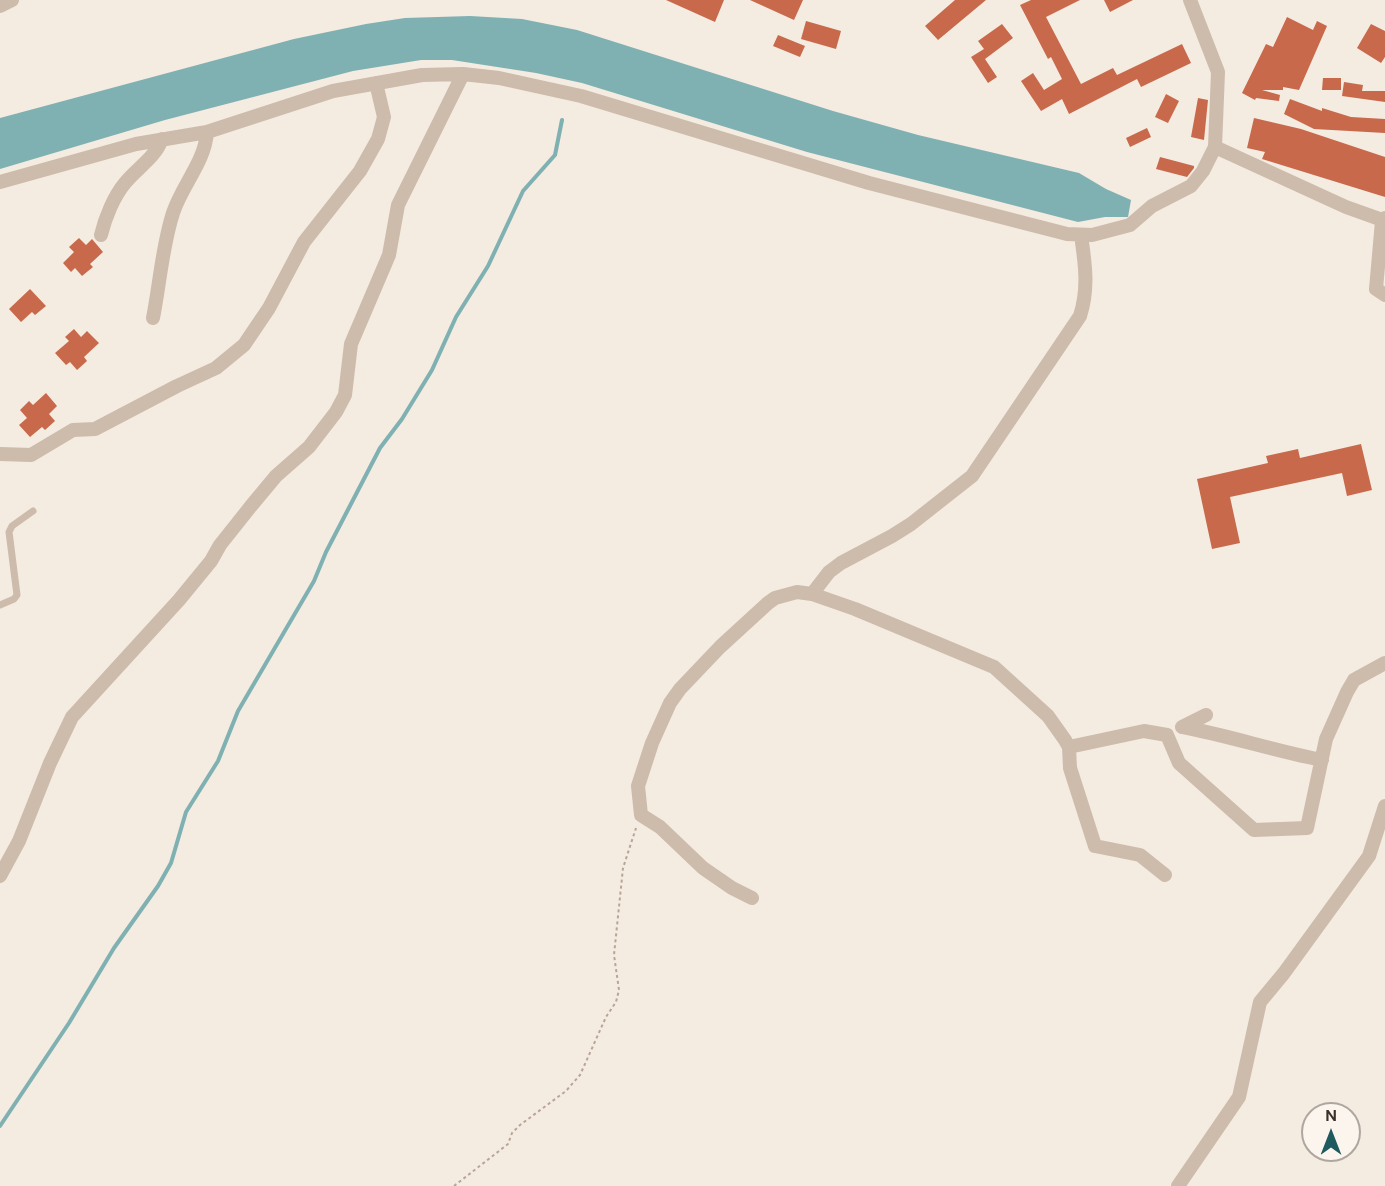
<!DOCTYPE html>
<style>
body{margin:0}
#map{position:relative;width:1385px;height:1186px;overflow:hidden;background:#f4ebe1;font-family:"DM Sans",sans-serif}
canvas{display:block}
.north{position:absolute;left:1301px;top:1102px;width:60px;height:60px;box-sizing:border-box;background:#fbf5ee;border:2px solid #aea6a0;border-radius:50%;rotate:0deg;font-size:16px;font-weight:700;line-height:24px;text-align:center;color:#3b302b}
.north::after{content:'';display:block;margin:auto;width:21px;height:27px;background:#1f5a5e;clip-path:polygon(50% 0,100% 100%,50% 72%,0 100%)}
</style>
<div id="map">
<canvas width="1385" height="1186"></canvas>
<div class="north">N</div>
</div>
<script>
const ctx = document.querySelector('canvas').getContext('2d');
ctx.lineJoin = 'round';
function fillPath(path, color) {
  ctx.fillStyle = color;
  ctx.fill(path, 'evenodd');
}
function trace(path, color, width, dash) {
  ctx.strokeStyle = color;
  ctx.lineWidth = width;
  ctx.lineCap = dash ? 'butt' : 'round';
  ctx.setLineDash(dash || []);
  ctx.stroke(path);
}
fillPath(new Path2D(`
 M470,16L522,19L577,30L833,111L918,135L1079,173L1106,189L1131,200L1128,217H1105L1078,222L807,152L582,83L536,73L452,60H421L353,71L165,120L0,169V118L294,39L366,24L405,18Z`), '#7fb0b2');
trace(new Path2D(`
 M0,1126L69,1023L114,948L158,886L171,863L186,812L218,761L238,711L314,581L326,552L380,448L402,419L432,370L456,317L488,266L523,191L555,155L562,120`), '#7fb0b2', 4);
fillPath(new Path2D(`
 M666,0H724L715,22Z
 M750,0H803L794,20Z
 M955,0H986L938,40L925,26Z
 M1031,0H1080L1046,17L1081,84L1113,68L1117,75L1182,44L1191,63L1141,87L1137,79L1069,114L1062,99L1041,111L1021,81L1033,73L1044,90L1062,79L1051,57L1048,59L1020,5Z
 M1104,0H1133L1110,12Z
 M1287,17L1313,30L1317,21L1327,26L1299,90L1283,87V90H1262L1280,95L1279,101L1256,98L1255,100L1242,93L1266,44L1273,47Z
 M806,21L841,31L836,49L801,39Z
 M1002,24L1013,38L985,59L997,77L988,83L971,57L984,49L978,41Z
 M1371,24L1385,31V57L1381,63L1357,48Z
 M778,35L805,46L800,57L773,46Z
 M1323,78H1341V90H1322Z
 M1344,82L1363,85L1362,91H1385V102L1342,96Z
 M1166,94L1179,101L1168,123L1155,117Z
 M1198,98L1208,100L1204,140L1191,137Z
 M1290,99L1322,111V108L1351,117L1385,119V133L1314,129L1284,114Z
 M1254,118L1301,129L1385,157V197L1262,159L1265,152L1247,148Z
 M1147,128L1151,137L1130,147L1126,138Z
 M1160,157L1194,166V168L1187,177L1156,169Z
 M79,238L86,245L92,239L103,252L90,264L93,267L82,276L75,268L71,272L63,263L74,252L69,247Z
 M30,289L46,306L35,315L32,312L21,322L9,309Z
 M74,329L81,337L87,331L99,343L84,357L87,361L77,370L70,362L66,365L55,353L69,341L65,337Z
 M46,393L57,406L49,414L55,421L45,430L42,427L30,437L19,425L27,418L20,410L29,401L33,405Z
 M1361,444L1372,490L1347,496L1342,473L1230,497L1240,543L1212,549L1197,479L1268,463L1266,456L1298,449L1300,458Z`), '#c8694b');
trace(new Path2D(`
 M454,1186L508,1144L512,1133L520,1125L566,1091L580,1075L606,1017L616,1002L619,990L614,955L623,868L636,828`), '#b9a596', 2, [3, 3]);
trace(new Path2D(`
 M0,605L14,599L17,595L9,532L12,526L33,511`), '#cdbbac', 7);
trace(new Path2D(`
 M1190,0L1218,72L1215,147L1346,207L1385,221
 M0,6L12,0
 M0,182L136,144L207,132L333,91L422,75L463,74L499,78L581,96L869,183L1067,234L1092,235L1130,225L1152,206L1191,186L1203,171L1215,147
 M1385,218L1382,221L1376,289L1385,295
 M101,235C105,218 114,196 125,183C137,168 155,158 162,139
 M153,318C160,283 162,247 173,213C182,185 205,162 207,132
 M0,454L31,455L73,430L95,429L177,386L216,368L244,345L269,308L304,242L360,171L378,139L384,117L376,83
 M812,594L829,572L841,563L892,536L911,524L972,476L1080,316C1089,288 1085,263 1081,235
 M1182,727L1206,715
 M1183,727C1230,736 1275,751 1322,760
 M1069,747L1144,731L1167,735L1179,763L1254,830L1307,828L1326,739L1347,692L1354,680L1385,663
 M0,876L19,841L50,763L72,717L179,600L211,561L220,545L251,506L276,476L309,447L336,412L345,395L351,344L389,255L398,205L463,74
 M752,898L732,888L703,868L660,827L641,815L638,786L652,743L670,703L680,689L720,647L768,603L775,598L797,592L812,594L855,609L994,667L1048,716L1065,740L1069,747L1070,768L1095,846L1140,855L1165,875
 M1178,1186L1239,1097L1260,1002L1284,973L1369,856L1385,806`), '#cdbbac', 14);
</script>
